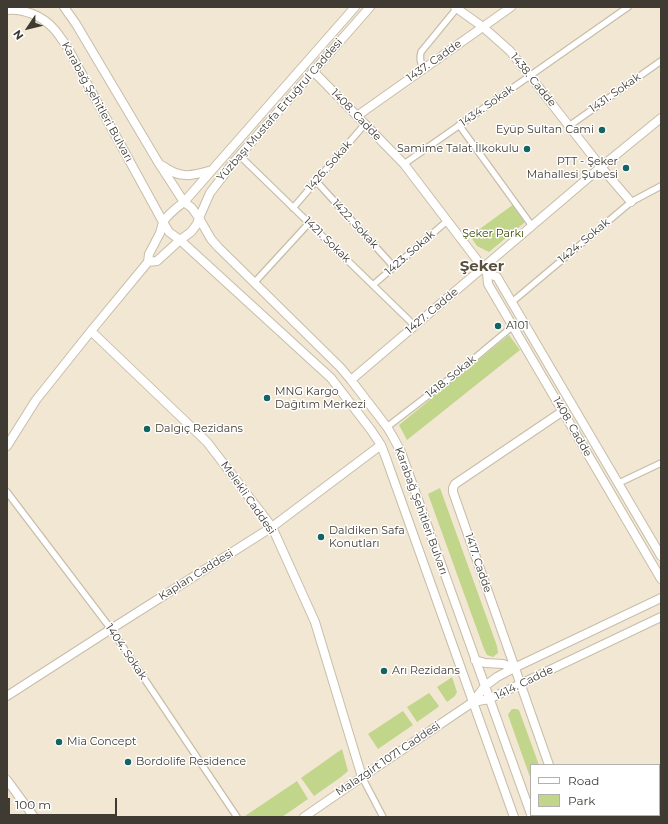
<!DOCTYPE html>
<meta charset="utf-8">
<style>
body{margin:0}
#map{position:relative;width:668px;height:824px;overflow:hidden;background:#f2e7d3;font-family:Montserrat,sans-serif}
canvas{display:block}
.frame{position:absolute;inset:0;border:8px solid #3f3b33;pointer-events:none}
.legend{position:absolute;left:530px;top:764px;width:130px;height:52px;box-sizing:border-box;background:#fff;border:1px solid #b2b1ad;margin:0;padding:5px 7px;list-style:none;font-size:12px;color:#3f3b33}
.legend li{display:flex;align-items:center;gap:8px;height:20px}
.legend b{width:20px;border:1px solid #b2b1ad}
.north{position:absolute;left:8px;top:8px;width:40px;height:40px;-webkit-text-stroke:3px #fff;paint-order:stroke;rotate:235deg;font-size:11px;font-weight:700;line-height:16px;text-align:center;color:#3f3b33}
.north::after{content:'';display:block;margin:auto;width:14px;height:18px;background:#3f3b33;clip-path:polygon(50% 0,100% 100%,50% 72%,0 100%)}
.scale{position:absolute;left:8px;top:798px;width:109px;height:18px;box-sizing:border-box;border:2px solid #3f3b33;border-top:0;padding-left:5px;font-size:12px;line-height:14px;white-space:nowrap;color:#3f3b33;-webkit-text-stroke:3px #fff;paint-order:stroke}
</style>
<div id="map">
<canvas width="668" height="824"></canvas>
<div class="frame"></div>
<ul class="legend">
<li><b style="height:5px;background:#fff"></b>Road</li>
<li><b style="height:11px;background:#c1d68a"></b>Park</li>
</ul>
<div class="north">N</div>
<div class="scale">100 m</div>
</div>
<script>
const ctx = document.querySelector('canvas').getContext('2d');
ctx.lineJoin = 'round';
function fillPath(path, color) {
  ctx.fillStyle = color;
  ctx.fill(path, 'evenodd');
}
function trace(path, color, width, dash) {
  ctx.strokeStyle = color;
  ctx.lineWidth = width;
  ctx.lineCap = dash ? 'butt' : 'round';
  ctx.setLineDash(dash || []);
  ctx.stroke(path);
}
function label(font, color, halo, rows, align = 'center') {
  ctx.font = font + ' Montserrat,sans-serif';
  ctx.lineWidth = 3;
  ctx.setLineDash([]);
  ctx.textBaseline = 'middle';
  ctx.strokeStyle = halo;
  ctx.fillStyle = color;
  for (const [text, x, y, turn = 0] of rows) {
    ctx.save();
    ctx.translate(x, y);
    ctx.rotate((+turn || 0) * Math.PI / 180);
    ctx.textAlign = isNaN(turn) ? turn : align;
    if (halo) ctx.strokeText(text, 0, 0);
    ctx.fillText(text, 0, 0);
    ctx.restore();
  }
}
fillPath(new Path2D(`
 M514,204L524,218V223L489,252L477,246L470,236Z
 M509,335L520,350L407,440L399,425Z
 M440,488L497,646L498,653L493,657L487,655L484,649L428,494Z
 M452,677L457,692L455,696L447,702L437,687Z
 M429,693L430,694L439,706L437,708L417,722L407,707Z
 M512,709H516L519,710L539,765H531V780L508,715L509,713Z
 M403,711L413,725L378,749L368,734Z
 M342,749L348,771L341,777L314,796L301,778Z
 M297,781L308,799L282,817H246L245,816Z`), '#c1d68a');
const street = new Path2D(`
 M423,69C421,63 419,59 421,52L457,8
 M459,125L532,226
 M569,126L661,61
 M239,155L415,326
 M404,164L628,7
 M316,181L394,267
 M293,208L365,124
 M254,283L309,223
 M373,285L447,221
 M512,302L631,202L661,186
 M387,427L452,377L513,326
 M619,483L661,463
 M7,492L111,629L237,817
 M362,777L383,817`);
const secondary = new Path2D(`
 M355,7L184,202C176,208 169,213 163,222L169,232L180,240L331,378L371,430L381,445L386,458L514,817
 M370,7L233,163L210,193L199,218L211,239L218,247L340,367L351,380L387,427L393,437L401,452L532,817
 M455,7L483,27L510,51L530,76L601,167L631,202
 M7,10C23,8 42,16 53,28C58,33 62,40 66,45L163,222L160,233L149,254L148,262L157,261L180,240L191,232L197,224L199,218L192,208L184,202L158,162L76,24L64,7
 M313,71L404,164L487,273L488,284L661,579
 M357,116L511,7
 M163,166C180,179 192,176 212,170
 M487,273L497,277L661,556
 M91,331L207,442L272,527L315,622L362,777
 M351,380L601,167L661,118
 M7,446L36,400L91,331L148,262
 M475,660L485,663L503,664L514,668
 M7,696L111,629L272,527L381,445
 M473,702L489,699L661,617
 M549,765L453,492V488L455,484L563,411
 M7,780L34,817
 M566,815L567,817
 M304,817L362,777L473,702L485,686L497,677L514,668L661,598`);
trace(street, '#c7bda9', 8);
trace(secondary, '#c7bda9', 10);
trace(street, '#fff', 5.5);
trace(secondary, '#fff', 8);
for (const [x, y, r, color] of [
 [602,130,4,"#146462"],
 [527,149,4,"#146462"],
 [626,168,4,"#146462"],
 [498,326,4,"#146462"],
 [267,398,4,"#146462"],
 [147,429,4,"#146462"],
 [321,537,4,"#146462"],
 [384,671,4,"#146462"],
 [59,742,4,"#146462"],
 [128,762,4,"#146462"]
]) {
  const dot = new Path2D();
  dot.arc(x, y, r, 0, 2 * Math.PI);
  ctx.fillStyle = color;
  ctx.fill(dot);
  trace(dot, '#fff', 1.5);
}
label('11px', '#3f3b33', '#fff', [
 ["1437. Cadde",434,61,-35],
 ["1438. Cadde",533,80,51],
 ["1431. Sokak",615,93,-35],
 ["Karabağ Şehitleri Bulvarı",97,102,61],
 ["1434. Sokak",487,106,-35],
 ["Yüzbaşı Mustafa Ertuğrul Caddesi",280,110,-49],
 ["1408. Cadde",356,115,46],
 ["1426. Sokak",329,166,-49],
 ["1422. Sokak",355,224,47],
 ["1421. Sokak",327,240,44],
 ["1424. Sokak",584,241,-40],
 ["1423. Sokak",410,253,-41],
 ["1427. Cadde",432,311,-40],
 ["1418. Sokak",451,377,-39],
 ["1408. Cadde",572,427,60],
 ["Melekli Caddesi",248,498,55],
 ["Karabağ Şehitleri Bulvarı",421,511,70],
 ["1417. Cadde",478,563,71],
 ["Kaplan Caddesi",196,575,-32],
 ["1404. Sokak",126,652,56],
 ["1414. Cadde",524,683,-26],
 ["Malazgirt 1071 Caddesi",388,759,-34]
]);
label('11px', '#3f3b33', '#fff', [
 ["Eyüp Sultan Cami",594,130,"right"],
 ["Samime Talat İlkokulu",519,149,"right"],
 ["PTT - Şeker",618,162,"right"],
 ["Mahallesi Şubesi",618,175,"right"],
 ["A101",506,326],
 ["MNG Kargo",275,392],
 ["Dağıtım Merkezi",275,405],
 ["Dalgıç Rezidans",155,429],
 ["Daldiken Safa",329,531],
 ["Konutları",329,544],
 ["Arı Rezidans",392,671],
 ["Mia Concept",67,742],
 ["Bordolife Residence",136,762]
], 'left');
label('11px', '#3c4a03', '#fff', [
 ["Şeker Parkı",493,234]
]);
label('bold 15px', '#5a5140', '#fff', [
 ["Şeker",482,267]
]);
</script>
